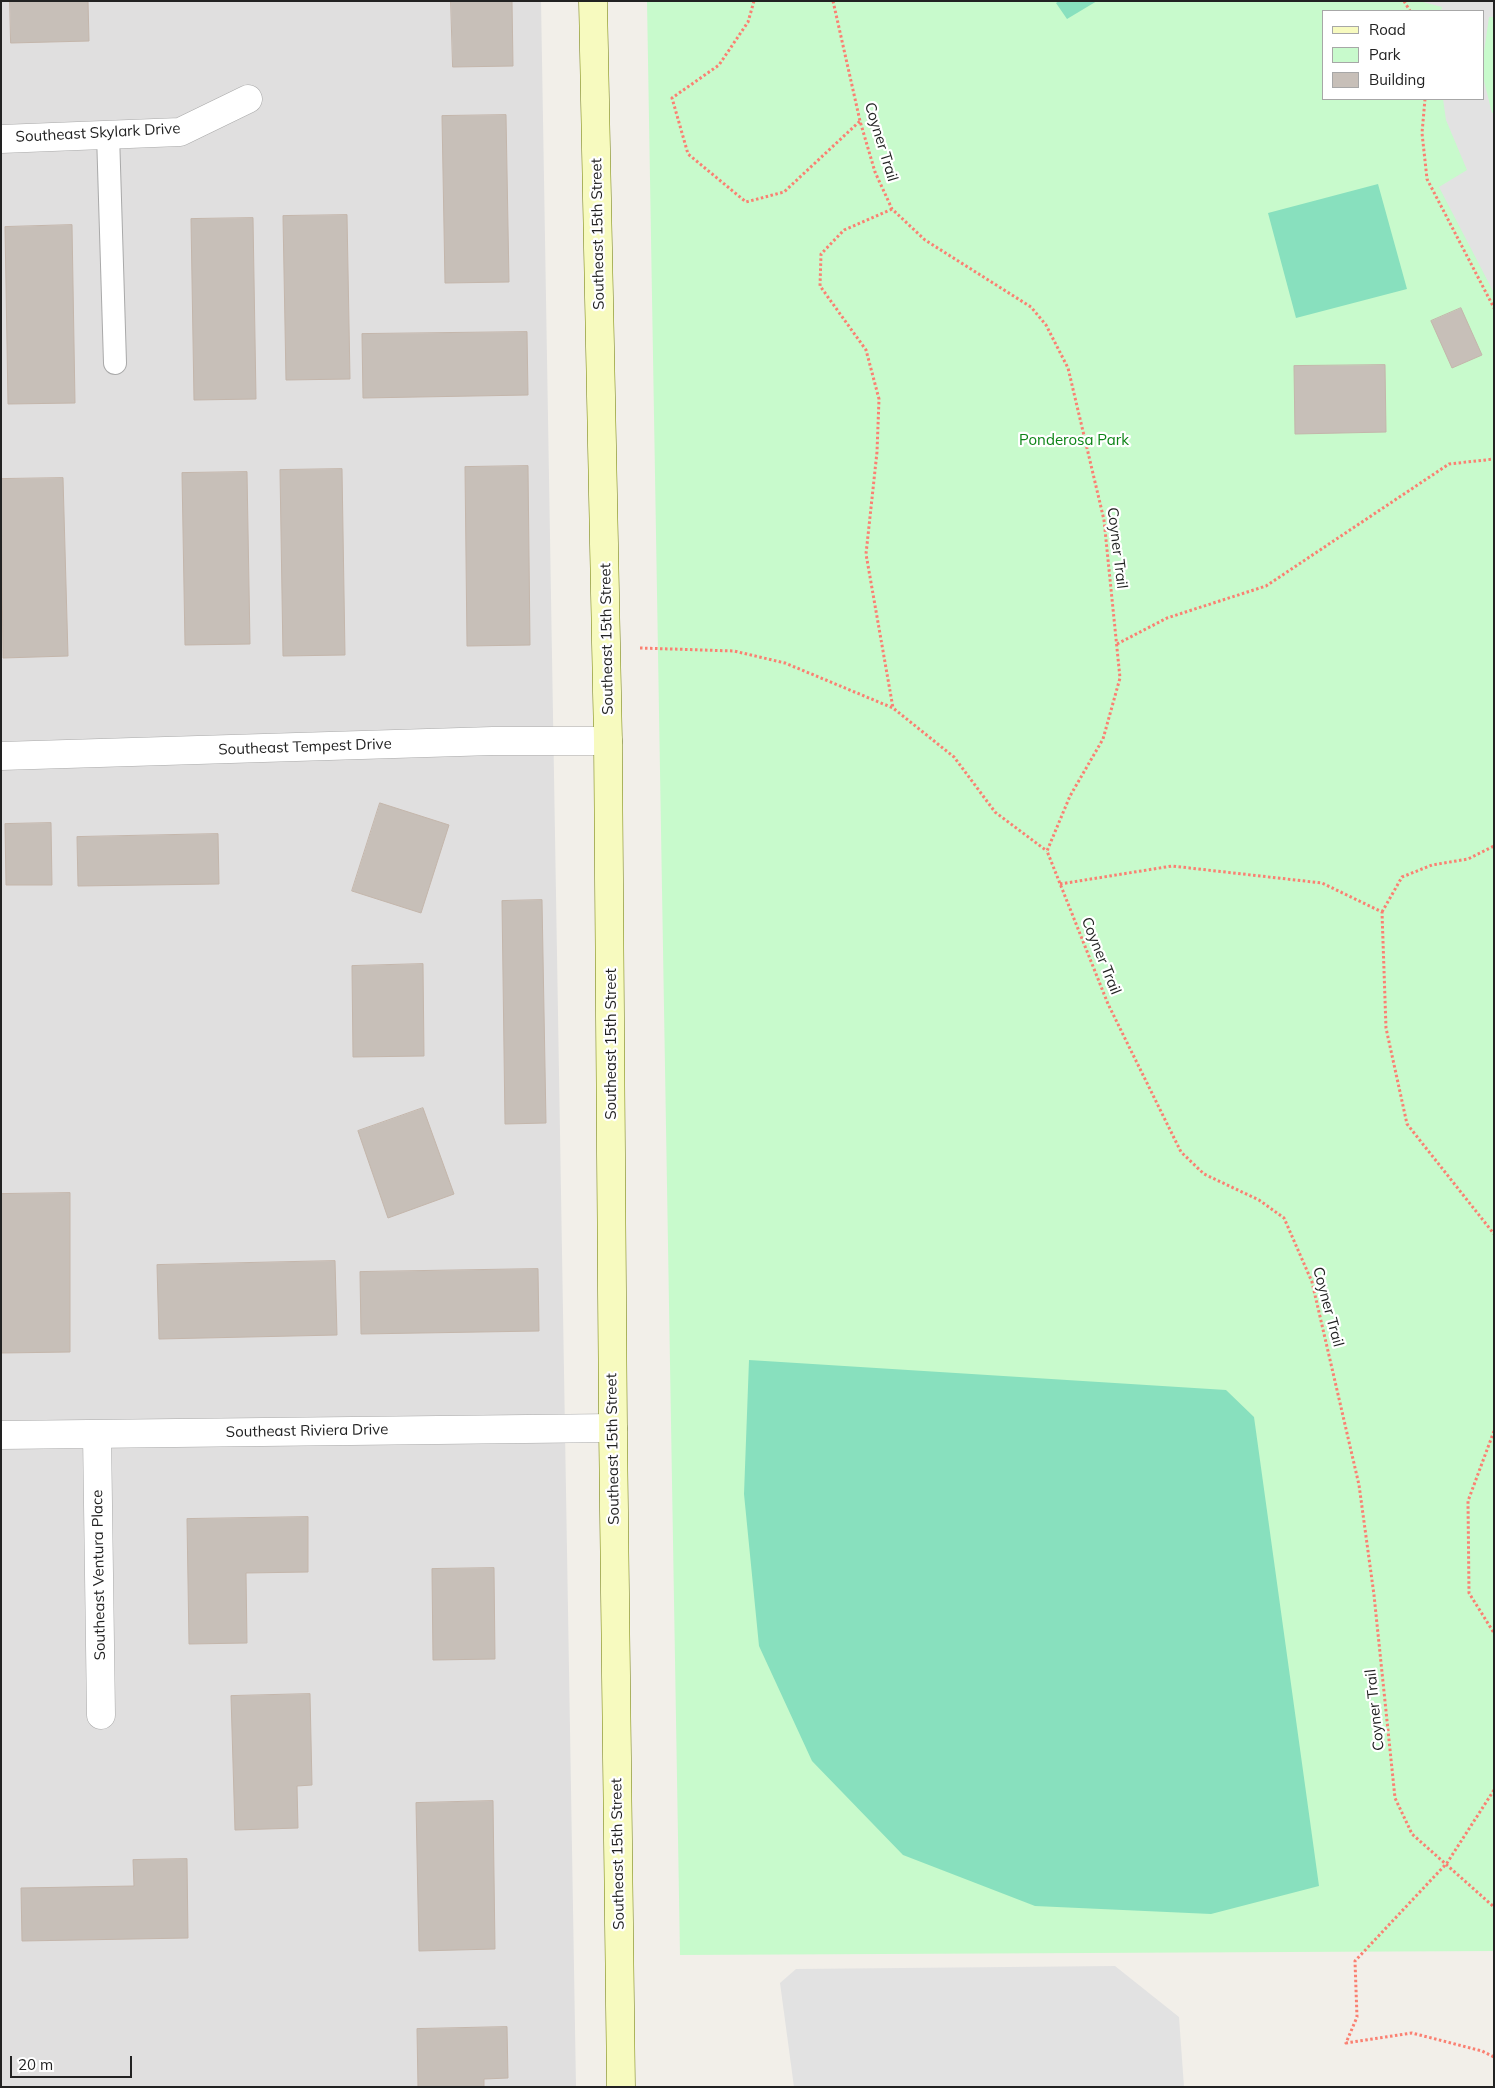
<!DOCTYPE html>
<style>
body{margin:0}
#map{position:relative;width:1495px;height:2088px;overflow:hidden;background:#f2efe9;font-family:Mulish,sans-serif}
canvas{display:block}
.frame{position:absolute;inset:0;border:2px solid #222;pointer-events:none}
.legend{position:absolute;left:1322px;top:10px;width:162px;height:90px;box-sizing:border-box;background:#fff;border:1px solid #a7a7a7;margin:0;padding:6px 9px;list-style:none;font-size:15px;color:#222}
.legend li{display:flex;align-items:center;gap:10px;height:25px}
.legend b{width:25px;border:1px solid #a7a7a7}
.scale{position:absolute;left:10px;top:2056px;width:122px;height:22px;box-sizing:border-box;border:2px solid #222;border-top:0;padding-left:6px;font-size:15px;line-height:18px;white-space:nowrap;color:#222;-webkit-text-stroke:4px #fff;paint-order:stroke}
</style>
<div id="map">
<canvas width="1495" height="2088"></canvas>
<div class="frame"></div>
<ul class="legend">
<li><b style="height:6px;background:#f7fabf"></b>Road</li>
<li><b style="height:14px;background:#c8facc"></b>Park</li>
<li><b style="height:14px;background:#c7bfb8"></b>Building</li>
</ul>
<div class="scale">20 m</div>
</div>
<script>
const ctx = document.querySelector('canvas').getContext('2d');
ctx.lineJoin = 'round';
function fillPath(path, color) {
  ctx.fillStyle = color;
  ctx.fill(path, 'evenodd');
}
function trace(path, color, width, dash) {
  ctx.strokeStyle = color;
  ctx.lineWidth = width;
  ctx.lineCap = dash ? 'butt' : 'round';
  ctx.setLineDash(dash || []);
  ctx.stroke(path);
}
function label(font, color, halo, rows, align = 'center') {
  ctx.font = font + ' Mulish,sans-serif';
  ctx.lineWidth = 4.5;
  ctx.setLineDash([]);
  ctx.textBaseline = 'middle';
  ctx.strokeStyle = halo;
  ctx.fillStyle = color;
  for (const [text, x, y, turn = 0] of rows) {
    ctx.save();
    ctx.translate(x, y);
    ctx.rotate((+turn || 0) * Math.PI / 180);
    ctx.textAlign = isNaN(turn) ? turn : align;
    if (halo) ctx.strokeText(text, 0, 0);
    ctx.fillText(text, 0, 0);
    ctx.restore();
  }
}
fillPath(new Path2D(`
 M1,1H541L576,2087H1Z`), '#e0dfdf');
fillPath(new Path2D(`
 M647,1H1494V1951L680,1955ZM1324,11H1484V99H1324Z`), '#c8facc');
fillPath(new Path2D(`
 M1059,1H1097L1067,19L1056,3Z
 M1378,184L1407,289L1296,318L1268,213Z
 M749,1360L1226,1390L1254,1417L1319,1886L1211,1914L1035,1906L903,1855L812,1761L759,1646L744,1494Z`), '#88e0be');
fillPath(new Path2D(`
 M1419,1H1494V17H1489L1484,52V11H1441L1442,7Z
 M1484,81L1492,113L1494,112V293L1439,187L1467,170L1446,120L1443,99H1484Z
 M1115,1966L1179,2017L1184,2087H794L780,1983L796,1969Z`), '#e2e2e2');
const building = new Path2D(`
 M10,1H88L89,41L11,43Z
 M451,1H512L513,66L453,67Z
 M506,115L509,282L445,283L442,116Z
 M347,215L350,379L286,380L283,216Z
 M253,218L256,399L194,400L191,219Z
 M72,225L75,403L8,404L5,227Z
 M1461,308L1482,355L1452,368L1431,321Z
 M527,332L528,395L363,398L362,334Z
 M1385,365L1386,432L1295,434L1294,366Z
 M528,466L530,645L467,646L465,467Z
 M342,469L345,655L283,656L280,470Z
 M247,472L250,644L185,645L182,473Z
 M63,478L68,656L3,658L1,479Z
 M380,803L449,825L421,913L352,891Z
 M51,823L52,885H6L5,824Z
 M218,834L219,884L78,886L77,837Z
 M542,900L546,1123L505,1124L502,901Z
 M423,964L424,1056L353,1057L352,966Z
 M423,1108L454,1194L388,1218L358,1131Z
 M70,1193V1352L1,1353V1194Z
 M335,1261L337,1335L159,1339L157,1265Z
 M538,1269L539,1331L361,1334L360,1272Z
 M308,1517V1572L246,1573L247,1643L189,1644L187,1519Z
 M494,1568L495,1659L433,1660L432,1569Z
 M310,1694L312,1785L297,1786L298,1828L235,1830L231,1696Z
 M493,1801L495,1949L419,1951L416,1803Z
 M187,1859L188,1938L22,1941L21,1888L134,1886L133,1860Z
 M507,2027L508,2078L484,2079V2087H418L417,2029Z`);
fillPath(building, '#c7bfb8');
trace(building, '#c4b6ab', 1);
const lane = new Path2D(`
 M108,134L115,363`);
const street = new Path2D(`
 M1,139L180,132L248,99
 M1,756L493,741H608
 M97,1434L101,1715
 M1,1435L613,1428`);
const secondary = new Path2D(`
 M593,1L608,741L613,1428L621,2087`);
trace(lane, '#a9a9a9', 24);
trace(street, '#a9a9a9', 29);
trace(secondary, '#707d05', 29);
trace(new Path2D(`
 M754,1L748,22L719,65L672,98L688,154L746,202L784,192L860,121
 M833,1L860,121L875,172L892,209L925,240L1031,307L1046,325L1068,368L1104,520L1120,678L1103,739L1070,796L1047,851L1108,1004L1181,1152L1204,1174L1259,1200L1284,1218L1312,1282L1359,1485L1374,1595L1395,1798L1412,1834L1494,1907
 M1404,1L1410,11
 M1425,99L1422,133L1427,179L1494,308
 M892,209L844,230L821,254L820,286L866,350L879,399L877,452L866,554L893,708
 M1117,644L1167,618L1266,586L1449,464L1494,459
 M640,648L734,651L785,663L893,708L954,757L995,812L1047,851
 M1060,884L1172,866L1322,883L1382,912L1386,1028L1407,1124L1494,1234
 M1382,912L1402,877L1432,865L1468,859L1494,846
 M1494,1431L1468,1501L1469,1593L1494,1633
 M1494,1790L1447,1863L1355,1961L1357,2017L1346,2043L1412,2033L1482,2051L1494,2057`), '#fa8072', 3, [2.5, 2.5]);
trace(lane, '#fff', 22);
trace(street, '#fff', 28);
trace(secondary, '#f7fabf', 28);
label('15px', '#222', '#fff', [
 ["Southeast Skylark Drive",98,133,-3],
 ["Coyner Trail",881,142,73],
 ["Southeast 15th Street",598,234,-91],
 ["Coyner Trail",1117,548,83],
 ["Southeast 15th Street",607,639,-91],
 ["Southeast Tempest Drive",305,747,-2],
 ["Coyner Trail",1101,956,68],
 ["Southeast 15th Street",611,1044,-90],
 ["Coyner Trail",1328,1307,75],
 ["Southeast Riviera Drive",307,1431,-1],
 ["Southeast 15th Street",613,1449,-91],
 ["Southeast Ventura Place",99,1575,-91],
 ["Coyner Trail",1375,1710,-96],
 ["Southeast 15th Street",618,1854,-91]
]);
label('15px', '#0c8416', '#fff', [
 ["Ponderosa Park",1074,440]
]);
</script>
